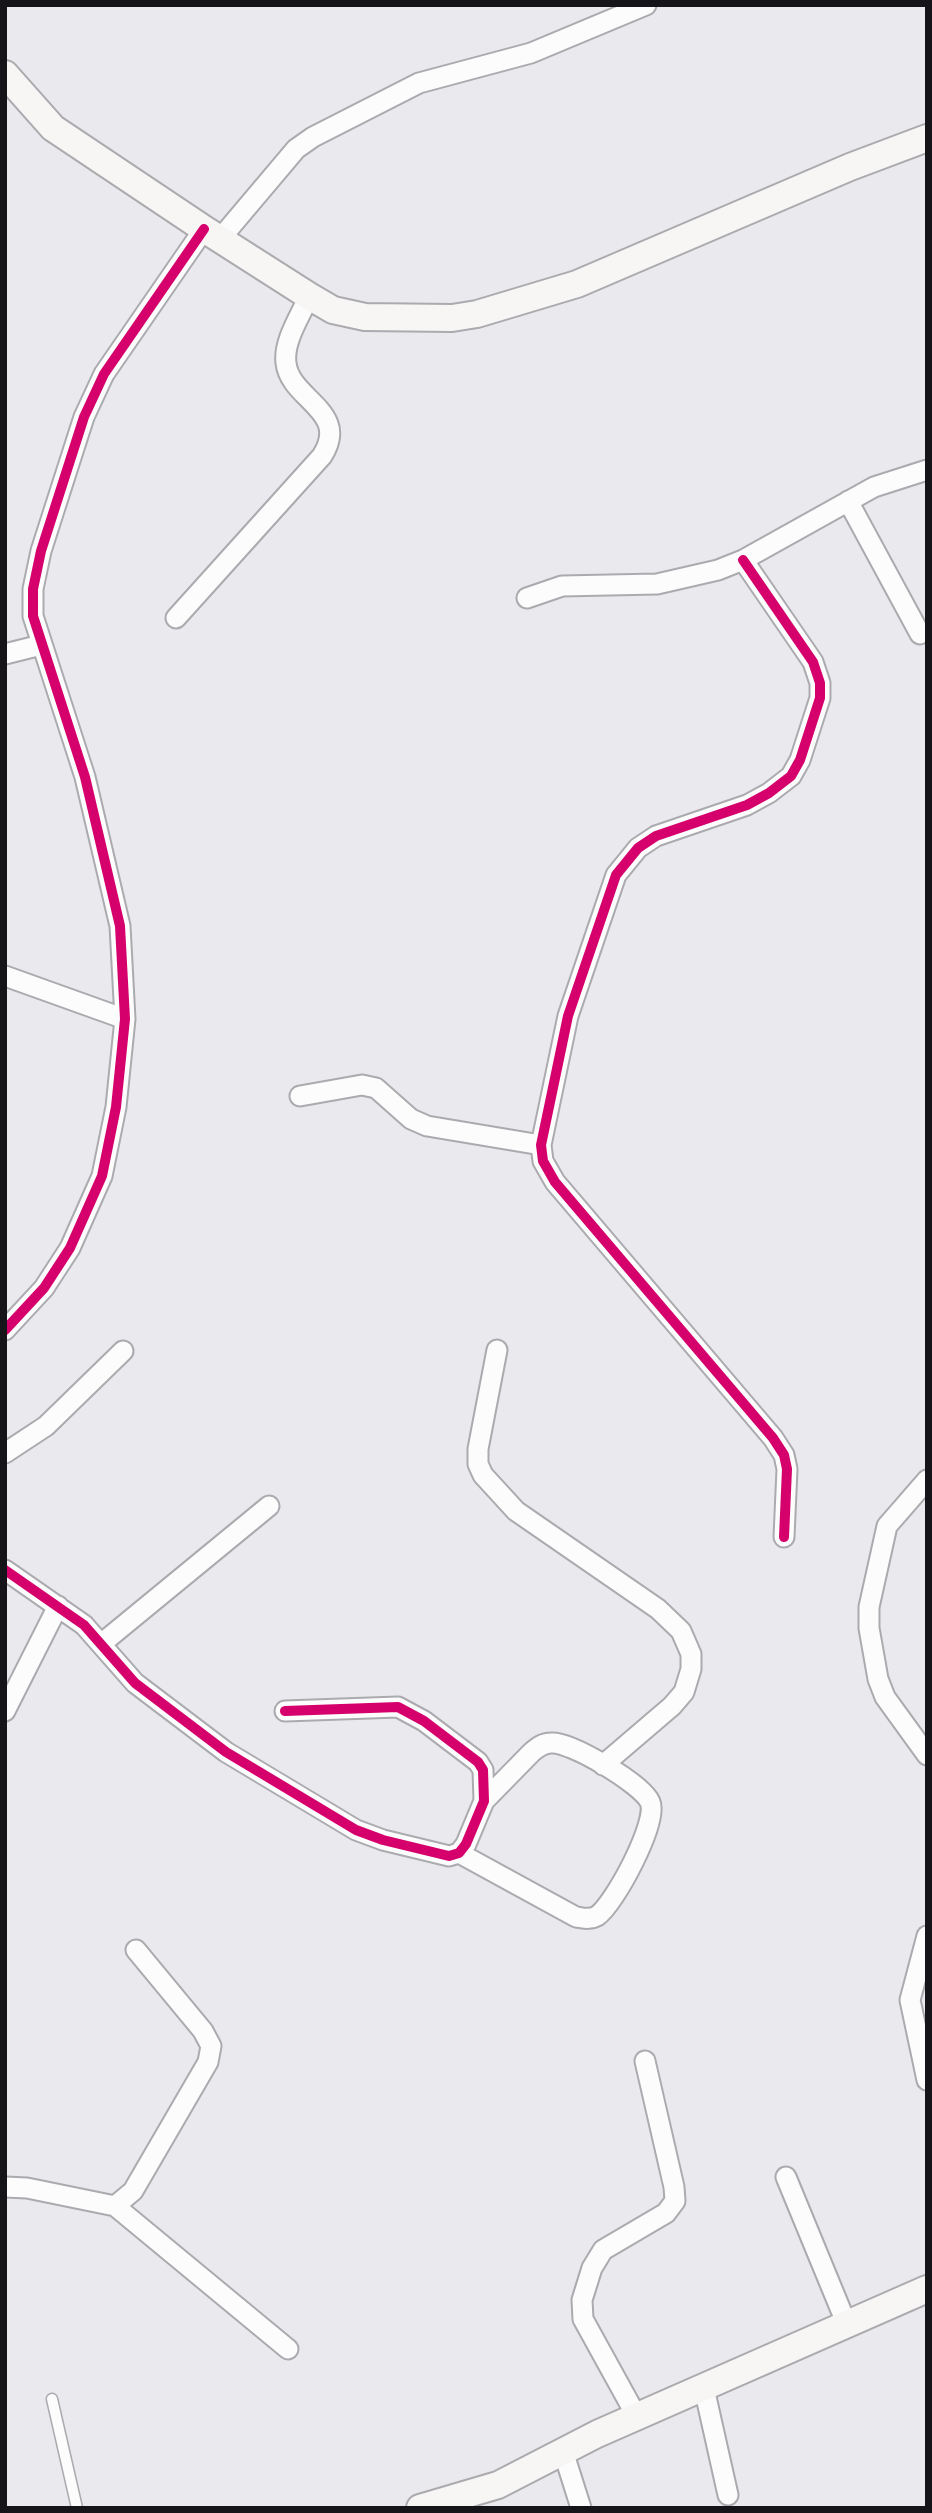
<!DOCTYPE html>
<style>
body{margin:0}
#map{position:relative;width:932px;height:2513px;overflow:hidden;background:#e9e9ee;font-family:Signika,sans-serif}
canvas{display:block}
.frame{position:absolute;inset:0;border:7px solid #151519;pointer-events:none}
</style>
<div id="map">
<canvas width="932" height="2513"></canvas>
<div class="frame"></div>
</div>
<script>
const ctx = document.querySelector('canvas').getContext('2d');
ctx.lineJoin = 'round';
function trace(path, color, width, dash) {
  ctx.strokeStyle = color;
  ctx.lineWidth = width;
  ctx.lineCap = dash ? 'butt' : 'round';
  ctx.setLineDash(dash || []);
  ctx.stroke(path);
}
const lane = new Path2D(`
 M52,2399L77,2508`);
const street = new Path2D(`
 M220,239L296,149L313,137L419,83L531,53L646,5
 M848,501L920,634
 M743,560L813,662L820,683V698L800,760L791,776L769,793L747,805L656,836L638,848L616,875L568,1016L541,1145L543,1161L555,1182L773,1438L784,1455L787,1469L784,1537
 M527,598L562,586L657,584L718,570L743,560L874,487L927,470
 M176,618L322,456C351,411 290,400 286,363C283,341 301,315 309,296
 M5,654L41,645
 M5,976L125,1019
 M300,1096L362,1085L376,1088L411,1119L427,1126L541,1145
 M5,1330L44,1288L70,1248L102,1176L116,1107L125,1019L120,926L85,777L33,616V589L41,551L84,417L104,374L204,229
 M497,1350L478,1449V1464L483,1475L516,1511L658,1609L681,1631L691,1654V1669L684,1692L672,1706L603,1765
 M5,1453L46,1426L123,1351
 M927,1480L887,1526L869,1607V1628L878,1679L885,1697L927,1755
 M5,1570L84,1625L135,1683L226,1752L356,1830L383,1840L449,1856L459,1853L466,1844L484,1801L483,1770L478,1762L424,1721L398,1707L285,1711
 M101,1644L269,1506
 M5,1711L58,1606
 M459,1853L576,1917C584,1918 590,1920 597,1916C614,1905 659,1821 650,1802C642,1784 570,1741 551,1743C543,1743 538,1747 532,1752L484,1801
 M927,1936L910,2000L927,2080
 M786,2177L847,2325
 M5,2187L27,2188L115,2206L133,2191L208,2062L211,2046L203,2031L136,1950
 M115,2206L288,2349
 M704,2388L728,2495
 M637,2417L583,2319L582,2300L592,2268L603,2250L666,2213L675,2201L674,2187L645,2061
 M563,2451L581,2508`);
const secondary = new Path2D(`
 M5,74L53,128L204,229L309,296L333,310L365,317L452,318L477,314L577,284L850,167L927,138
 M420,2508L498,2485L597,2434L927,2289`);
trace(lane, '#ababaf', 13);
trace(street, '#ababaf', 23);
trace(secondary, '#ababaf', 30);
trace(lane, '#fcfcfc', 10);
trace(street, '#fcfcfc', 19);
trace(secondary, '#f7f6f4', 26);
trace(new Path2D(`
 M743,560L813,662L820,683V698L800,760L791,776L769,793L747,805L656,836L638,848L616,875L568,1016L541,1145L543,1161L555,1182L773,1438L784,1455L787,1469L784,1537
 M5,1330L44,1288L70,1248L102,1176L116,1107L125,1019L120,926L85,777L33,616V589L41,551L84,417L104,374L204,229
 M5,1570L84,1625L135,1683L226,1752L356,1830L383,1840L449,1856L459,1853L466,1844L484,1801L483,1770L478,1762L424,1721L398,1707L285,1711`), '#d6006c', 10);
</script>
